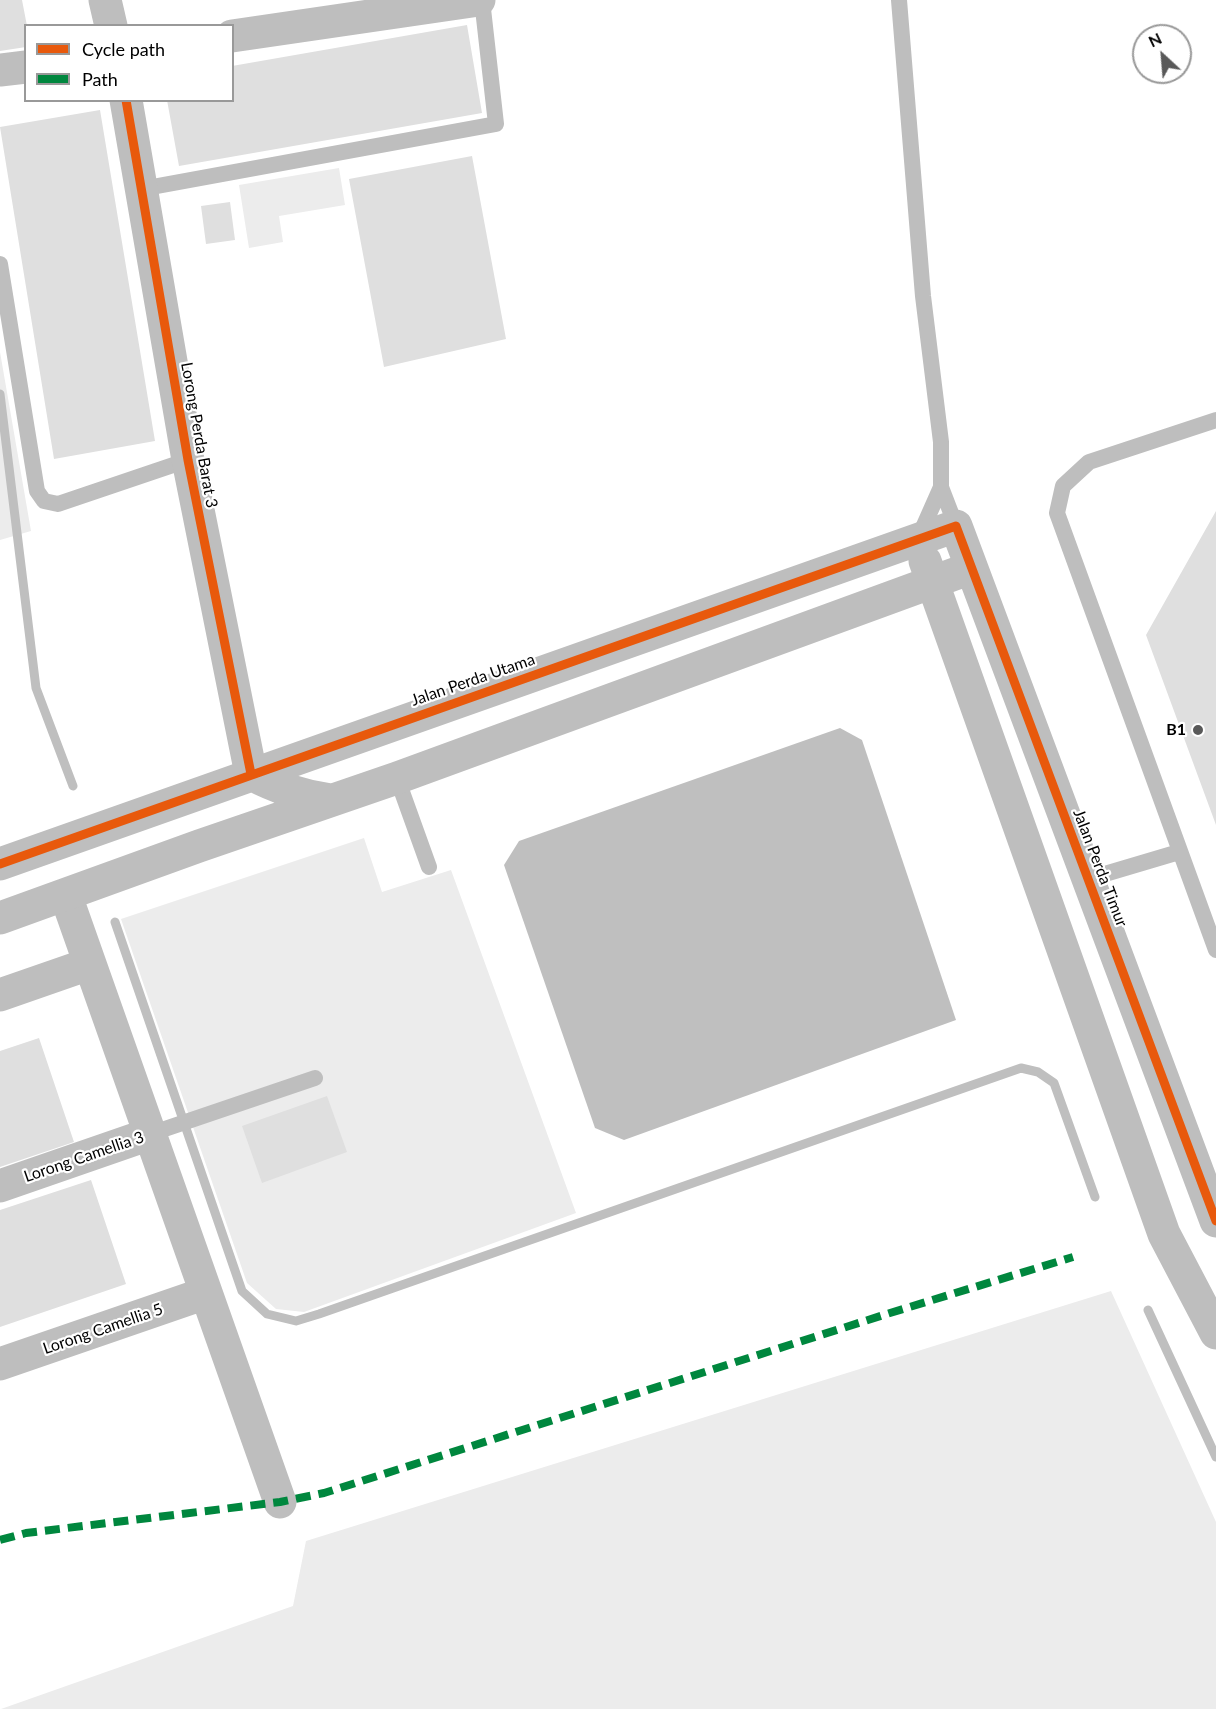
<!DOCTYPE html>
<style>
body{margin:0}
#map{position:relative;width:1216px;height:1709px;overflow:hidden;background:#fff;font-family:Lato,sans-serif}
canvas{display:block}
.legend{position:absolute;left:24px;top:24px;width:210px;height:78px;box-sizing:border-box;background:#fff;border:2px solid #999;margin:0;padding:8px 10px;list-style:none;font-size:18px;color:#000}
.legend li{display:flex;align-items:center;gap:12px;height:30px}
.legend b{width:30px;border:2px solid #999}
.north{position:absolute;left:1132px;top:24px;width:60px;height:60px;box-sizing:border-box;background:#fff;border:2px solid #999;border-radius:50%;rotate:334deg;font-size:16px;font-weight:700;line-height:24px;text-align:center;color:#000}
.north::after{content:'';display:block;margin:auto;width:21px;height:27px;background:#595959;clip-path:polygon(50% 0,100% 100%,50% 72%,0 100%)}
</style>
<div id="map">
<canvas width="1216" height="1709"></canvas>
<ul class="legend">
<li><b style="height:8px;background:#e8590c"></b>Cycle path</li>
<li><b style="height:8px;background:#00873e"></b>Path</li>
</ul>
<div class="north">N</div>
</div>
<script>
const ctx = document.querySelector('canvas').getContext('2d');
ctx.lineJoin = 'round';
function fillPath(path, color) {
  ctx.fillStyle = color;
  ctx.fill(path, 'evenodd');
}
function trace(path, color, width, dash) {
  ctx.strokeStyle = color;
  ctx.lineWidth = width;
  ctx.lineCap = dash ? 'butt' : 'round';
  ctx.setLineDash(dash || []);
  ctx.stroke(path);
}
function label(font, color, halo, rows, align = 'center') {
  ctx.font = font + ' Lato,sans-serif';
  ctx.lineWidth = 4.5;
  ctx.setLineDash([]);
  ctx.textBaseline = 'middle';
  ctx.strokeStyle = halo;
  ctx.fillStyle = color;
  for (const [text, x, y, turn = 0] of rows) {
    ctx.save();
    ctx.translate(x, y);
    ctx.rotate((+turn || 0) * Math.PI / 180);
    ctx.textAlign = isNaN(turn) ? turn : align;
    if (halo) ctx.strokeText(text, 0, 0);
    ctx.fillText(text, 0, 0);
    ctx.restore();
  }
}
fillPath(new Path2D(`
 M339,168L345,205L279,216L283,242L249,248L239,185Z
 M0,352L31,531L0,540Z
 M364,838L382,892L451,870L576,1213L304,1312L276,1309L247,1283L121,919Z
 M1111,1291L1216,1522V1709H1L293,1606L306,1541Z`), '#ececec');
fillPath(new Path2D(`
 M840,728L862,740L956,1020L624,1140L595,1128L504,865L519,841Z`), '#bfbfbf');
trace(new Path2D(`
 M0,394L36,688L73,786
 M115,922L242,1291L267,1314L296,1321L319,1314L1021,1068L1038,1072L1054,1083L1095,1197
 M1148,1310L1216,1457`), '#bfbfbf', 9);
fillPath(new Path2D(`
 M0,0H22L27,26L26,47L0,51Z
 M467,25L482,113L179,166L167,100H232V66Z
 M100,110L155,441L54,459L0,127Z
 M472,156L506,339L384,367L349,179Z
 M230,202L235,240L206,244L201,206Z
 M1216,511V825L1146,635Z
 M39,1038L74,1142L0,1167V1051Z
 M327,1096L347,1152L262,1183L242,1126Z
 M91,1180L126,1284L0,1327V1210Z`), '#dfdfdf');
trace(new Path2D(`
 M899,0L923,296L941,442V487L956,526
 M141,189L496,124L482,0
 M0,264L37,491L44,501L58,504L188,460
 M1216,420L1089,462L1063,486L1057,513L1216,950
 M918,539L941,487
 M397,778L429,867
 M1088,879L1179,852
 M150,1134L315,1078`), '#bebebe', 16);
trace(new Path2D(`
 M105,0L111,26
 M232,36L479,0
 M0,70L26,67
 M126,100L188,460L251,774
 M66,896L280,1502
 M0,995L89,964
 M0,1186L150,1134
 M0,1364L206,1293`), '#bebebe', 33);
trace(new Path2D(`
 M925,561L1164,1234L1216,1333
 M251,774C277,788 301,796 331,800
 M0,864L956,526L1216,1221
 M0,918L199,846L397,778L971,568`), '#bebebe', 33);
trace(new Path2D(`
 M0,1540L26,1533L280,1502L324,1493L890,1313L1073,1257`), '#00873e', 8, [15, 8]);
trace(new Path2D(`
 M126,100L188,460L251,774
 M0,864L956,526L1216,1221`), '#e8590c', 9);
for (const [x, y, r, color] of [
 [1198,730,6,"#595959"]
]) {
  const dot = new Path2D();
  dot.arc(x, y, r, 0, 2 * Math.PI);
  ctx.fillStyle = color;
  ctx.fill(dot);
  trace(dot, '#fff', 2);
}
label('16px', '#000', '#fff', [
 ["Lorong Perda Barat 3",199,435,80],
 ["Jalan Perda Utama",473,680,-19],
 ["Jalan Perda Timur",1100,868,69],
 ["Lorong Camellia 3",84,1157,-19],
 ["Lorong Camellia 5",103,1329,-19]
]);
label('bold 16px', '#000', '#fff', [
 ["B1",1186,730]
], 'right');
</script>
